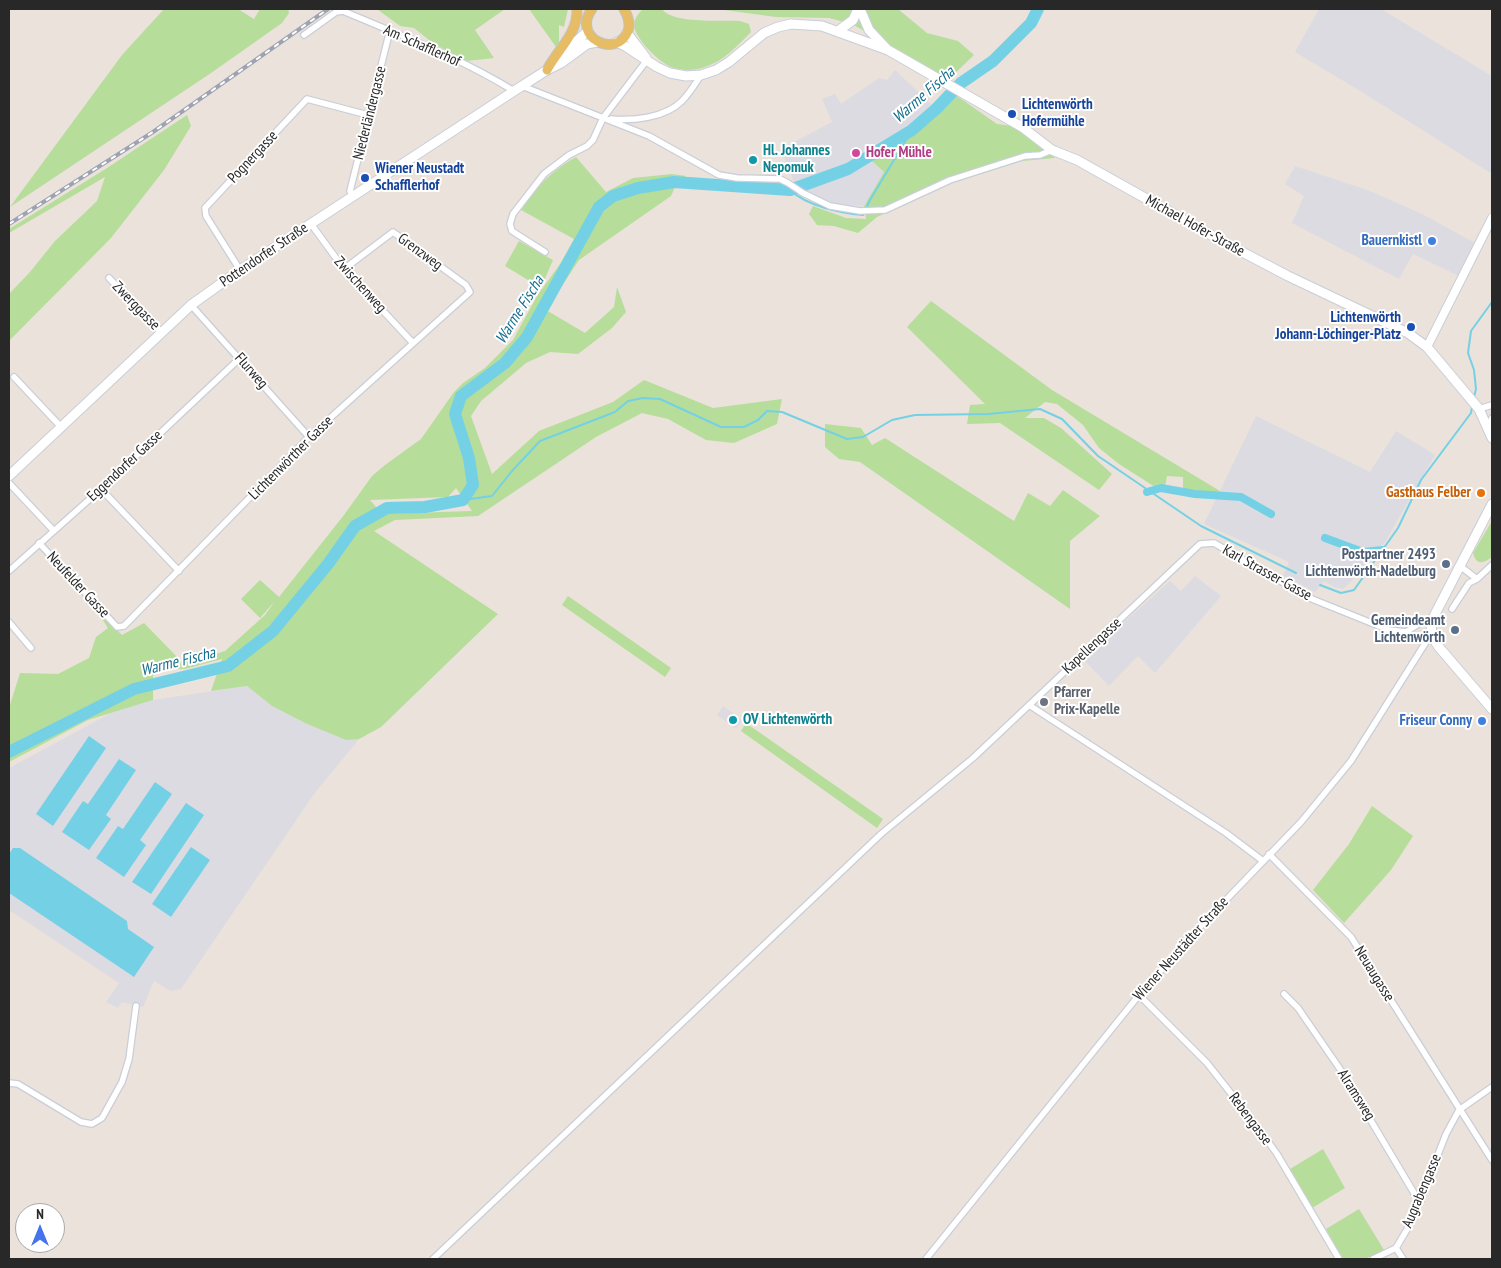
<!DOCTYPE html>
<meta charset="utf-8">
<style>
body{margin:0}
#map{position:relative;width:1501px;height:1268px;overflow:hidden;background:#eae2db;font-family:"PT Sans Narrow",sans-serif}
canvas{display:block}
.frame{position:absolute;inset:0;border:10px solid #282828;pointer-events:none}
.north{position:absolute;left:15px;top:1203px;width:50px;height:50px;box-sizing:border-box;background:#fff;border:1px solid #a9a9a9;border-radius:50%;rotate:0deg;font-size:14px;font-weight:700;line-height:20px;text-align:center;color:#282828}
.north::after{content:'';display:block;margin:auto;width:18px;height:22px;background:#4573ed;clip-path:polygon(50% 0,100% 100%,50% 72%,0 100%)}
</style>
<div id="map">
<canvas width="1501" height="1268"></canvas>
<div class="frame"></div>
<div class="north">N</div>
</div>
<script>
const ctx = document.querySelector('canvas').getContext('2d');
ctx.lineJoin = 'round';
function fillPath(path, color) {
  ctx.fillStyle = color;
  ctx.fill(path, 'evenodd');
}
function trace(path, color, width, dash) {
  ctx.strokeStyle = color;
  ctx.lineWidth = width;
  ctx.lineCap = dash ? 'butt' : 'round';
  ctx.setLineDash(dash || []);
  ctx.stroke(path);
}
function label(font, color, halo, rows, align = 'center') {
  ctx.font = font + ' "PT Sans Narrow",sans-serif';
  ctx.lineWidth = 4;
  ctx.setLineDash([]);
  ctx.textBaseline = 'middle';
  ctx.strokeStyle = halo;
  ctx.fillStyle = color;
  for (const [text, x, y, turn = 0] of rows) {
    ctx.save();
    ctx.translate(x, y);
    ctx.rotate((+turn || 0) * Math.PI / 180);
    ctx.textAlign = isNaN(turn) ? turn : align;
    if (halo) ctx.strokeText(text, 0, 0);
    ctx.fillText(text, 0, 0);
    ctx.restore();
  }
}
fillPath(new Path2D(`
 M1319,9H1381L1492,76V174L1362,92L1295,52Z
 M895,70L932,105L909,127L863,157L865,164L872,161L884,172L864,206L832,204L805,191L794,182L781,149L832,122L822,99L835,94L841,104L879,78L887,80Z
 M1295,166L1370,191L1422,214L1475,243L1459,276L1413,254L1399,279L1292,223L1304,196L1285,184Z
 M1256,416L1370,472L1396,431L1435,455L1385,542L1351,582L1343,589L1334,587L1324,581L1315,592L1283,576L1289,562L1204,524Z
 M1195,576L1221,596L1155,673L1138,656L1109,686L1083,659L1170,581L1181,591Z
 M247,686L272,706L305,723L346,739H359L314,794L181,989L171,991L154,981L143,1007L122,1002L118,1008L106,1002L119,983L9,910V768L113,712L153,700Z
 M723,706L742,720L736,729L717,715Z`), '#dddbe2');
fillPath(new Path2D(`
 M164,9H238L254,19L260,9H288L289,13L282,23L211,73L10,207L122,55Z
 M377,9H505L475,30L494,58L467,61L434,44L414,28L400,26Z
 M529,9H568L564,27L559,25V47H556Z
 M643,9H662C672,24 722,20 740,21L749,24L751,32C737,46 724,61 705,67C695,71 681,71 671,67C661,62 655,56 647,48C636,34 627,24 643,9Z
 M717,9H898L927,33L958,41L974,55L949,79L852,24L829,18L776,17Z
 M957,96L997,124L1012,126L1038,143L1055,158L1022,161L949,184L877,217L858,233L834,226L817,225L809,214L813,206L846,218L866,219L864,206L884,172L872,161L915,131Z
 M187,115L191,126L164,170L111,238L9,341V294L30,272L55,241L97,201L105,177L9,233V229L107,168Z
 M576,157L606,192L633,178L672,174L686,176L675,187L671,196L579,260L546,310L585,333L614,307L617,287L626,312L612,328L578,354L550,352L526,363L481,401L471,416L492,474L539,431L613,402L644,380L713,408L782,399L777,424L734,443L706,440L668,419L642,413L596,437L478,516L395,520L374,531L498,614L381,727L359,739L346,740L305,723L272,706L247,686L211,691L222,659L185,669H169L153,675V700L88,720L9,762V708L20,673L58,674L89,658L96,637L108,628L95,608L122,635L144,623L181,661L207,657L225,651L265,615L275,601L260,618L241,599L260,580L279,597L344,515L372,476L385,465L421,439L454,392L463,383L485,368L513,340L537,296L560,264L574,239L521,210C535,187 553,170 576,157ZM456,488L472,511L382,514L370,500L448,497Z
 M519,241L553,260L541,288L505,266Z
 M931,301L1052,390L1220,491L1219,494L1183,490V477L1167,476L1165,487H1155L1119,464L1099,448L1083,425L1057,404L1045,402L1025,418H1044L1061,428L1112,474L1099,490L1000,423L967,424L970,405L985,404L907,327Z
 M825,424L861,428L872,445L885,438L1014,521L1028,493L1050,506L1063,490L1100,516L1070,541V609L860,462L839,459L825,447Z
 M1492,521V557C1484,563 1476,566 1473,553Z
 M568,596L671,668L665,677L562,605Z
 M746,723L883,819L877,828L741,731Z
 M1372,806L1413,836L1391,870L1344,923L1313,890L1349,844Z
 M1323,1149L1345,1188L1312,1208L1290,1169Z
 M1359,1209L1384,1250L1365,1259H1343L1326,1229Z`), '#b7dd9b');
fillPath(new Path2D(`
 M89,736L106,748L53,826L36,814Z
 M119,759L136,770L106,815L111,819L89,850L62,832L83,801L88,804Z
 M155,782L172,794L140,840L146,845L124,877L96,858L118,826L123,829Z
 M186,803L204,815L151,894L132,882Z
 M191,847L210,860L171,917L152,904Z
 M13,848H20L127,921L128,929L154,947L134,977L9,893V854Z`), '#74d1e5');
trace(new Path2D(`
 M790,190C807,206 840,213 863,215L870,200L912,130
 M1474,397L1476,389L1474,370L1468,353L1471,331L1492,302
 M463,500L492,496L512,471L540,441L615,412L628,401L643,398L660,399L721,427H744L758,420L767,411L782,412L847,439L863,437L892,420L915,415L988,414L1040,409L1062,419L1098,456L1201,526L1296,573
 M1320,585L1341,593L1354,590L1398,528L1421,480L1471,413L1472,407`), '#74d1e5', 2);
trace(new Path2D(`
 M1147,492L1161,488L1195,494L1241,497L1271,514
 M1325,538L1363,552L1383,550`), '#74d1e5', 8);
trace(new Path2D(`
 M9,752L134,689L228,666L273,631L328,564L355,526L387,508L425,507L463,500L473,485L469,458L455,414L461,396L505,363L527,337L599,207L613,196L638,188L674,182L790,190L848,169L912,130L936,109L961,83L993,61L1031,23L1038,9`), '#74d1e5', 12);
const minor = new Path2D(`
 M304,35L336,12L343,11C400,35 461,58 514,91
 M522,86L649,136L719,175L737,178L780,179L788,183L803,193L830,206L860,211L885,210L950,180L1025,156L1040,155L1052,150
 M611,119C633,121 665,118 682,101C690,93 695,84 701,75
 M352,196L350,191L390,30
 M311,224L344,269L413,343
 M545,252L512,231L510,224L513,214L544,174L569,155L587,146L593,140L603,118L647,60
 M240,270L206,216L205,208L307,99L368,115
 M109,278L162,333
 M191,305L309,437
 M14,377L62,428
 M1479,409L1492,405
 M1488,427L1492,418
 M9,483L54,531
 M101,489L179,571
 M39,543L117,627L124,626L309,437L470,292L466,285L393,232L344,269
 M1460,566L1477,579
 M9,571L101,489L240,358
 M1452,609L1469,583L1477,579L1492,565
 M9,622L31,648
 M1029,705L1226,833L1263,861
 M1269,854L1351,937L1492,1160
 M1284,994L1298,1008L1342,1072L1414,1193L1421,1200
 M1139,995L1207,1063L1259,1129L1277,1154L1339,1259
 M9,1083L18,1084L81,1122L92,1124L102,1118L122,1082L129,1059L136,1006
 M1396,1248L1403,1259
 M433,1259L881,834L973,758L1200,544L1214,543L1312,599L1389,630L1406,632L1420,623L1432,620
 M926,1259L1139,995L1197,930L1301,822L1351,761L1426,642L1432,637
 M1373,1259L1396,1248L1412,1221L1446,1134L1459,1110L1492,1087`);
const tertiary = new Path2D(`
 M1427,347L1492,218`);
const secondary = new Path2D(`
 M860,9L869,30L886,48
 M838,31L853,20L858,9
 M627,33L646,58
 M617,42L625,46L657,67L670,73L686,76L701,75L716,70L729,62L764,33L778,27L791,24L822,26L888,50L1022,127L1052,150L1077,160L1229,245L1288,276L1408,333L1427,347L1479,409L1492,438
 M556,59L588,31
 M9,476L191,305L240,270L514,91L547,70L561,63L587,44L597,42
 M1492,504L1432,620C1430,631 1432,637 1438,646L1492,709`);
const primary = new Path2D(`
 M592,9C571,37 616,60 628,31C631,23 628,16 624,9
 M547,70C558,49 578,34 577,9`);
trace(minor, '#c9ced9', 8);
trace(tertiary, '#c9ced9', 10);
trace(secondary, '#c9ced9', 11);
trace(primary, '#c3c3c3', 11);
trace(minor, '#fff', 5.5);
trace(tertiary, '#fff', 8);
trace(secondary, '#fff', 9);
trace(primary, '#e6bc64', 9);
const rail = new Path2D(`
 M9,224L153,132L328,9`);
trace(rail, '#9ea3b1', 4);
trace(rail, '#fff', 2, [5.5]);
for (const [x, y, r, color] of [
 [1012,114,5,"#1a4fb4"],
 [856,153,5,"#d1479c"],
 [753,160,5,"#0f9aa8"],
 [365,178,5,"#1a4fb4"],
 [1432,241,5,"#3f7fe0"],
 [1411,327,5,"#1a4fb4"],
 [1481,493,5,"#e8710a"],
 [1446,564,5,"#5c6f8a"],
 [1455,630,5,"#5c6f8a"],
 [1044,702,5,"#6b7280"],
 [733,720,5,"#0f9aa8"],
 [1482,721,5,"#3f7fe0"]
]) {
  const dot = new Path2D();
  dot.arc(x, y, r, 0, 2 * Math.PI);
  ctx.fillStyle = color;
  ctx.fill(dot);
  trace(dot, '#fff', 2);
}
label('15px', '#282828', '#fff', [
 ["Am Schafflerhof",422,46,24],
 ["Niederländergasse",370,113,-76],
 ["Pognergasse",253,157,-47],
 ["Michael Hofer-Straße",1195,226,29],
 ["Grenzweg",420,252,36],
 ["Pottendorfer Straße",264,255,-34],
 ["Zwischenweg",360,285,48],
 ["Zwerggasse",136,306,46],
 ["Flurweg",251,371,49],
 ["Lichtenwörther Gasse",291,458,-45],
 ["Eggendorfer Gasse",125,466,-43],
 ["Karl Strasser-Gasse",1267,573,29],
 ["Neufelder Gasse",78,585,47],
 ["Kapellengasse",1092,646,-43],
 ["Wiener Neustädter Straße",1181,949,-48],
 ["Neuaugasse",1374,974,58],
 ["Alramsweg",1356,1095,58],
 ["Rebengasse",1250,1119,53],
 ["Augrabengasse",1422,1191,-67]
]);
label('bold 15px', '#164399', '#fff', [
 ["Lichtenwörth",1022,105],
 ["Hofermühle",1022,122],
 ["Wiener Neustadt",375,169],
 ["Schafflerhof",375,186],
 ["Lichtenwörth",1401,318,"right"],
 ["Johann-Löchinger-Platz",1401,335,"right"]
], 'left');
label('bold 15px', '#0d838f', '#fff', [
 ["Hl. Johannes",763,151],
 ["Nepomuk",763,168],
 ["OV Lichtenwörth",743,720]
], 'left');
label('bold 15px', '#b23c85', '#fff', [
 ["Hofer Mühle",866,153]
], 'left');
label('bold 15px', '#366cbe', '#fff', [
 ["Bauernkistl",1422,241],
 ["Friseur Conny",1472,721]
], 'right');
label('bold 15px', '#c56008', '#fff', [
 ["Gasthaus Felber",1471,493]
], 'right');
label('bold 15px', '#4e5e75', '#fff', [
 ["Postpartner 2493",1436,555],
 ["Lichtenwörth-Nadelburg",1436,572],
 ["Gemeindeamt",1445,621],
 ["Lichtenwörth",1445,638]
], 'right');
label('bold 15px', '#5b616d', '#fff', [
 ["Pfarrer",1054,693],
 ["Prix-Kapelle",1054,710]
], 'left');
label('italic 16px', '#166f8e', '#fff', [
 ["Warme Fischa",924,95,-41],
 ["Warme Fischa",520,310,-58],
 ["Warme Fischa",178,662,-14]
]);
</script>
